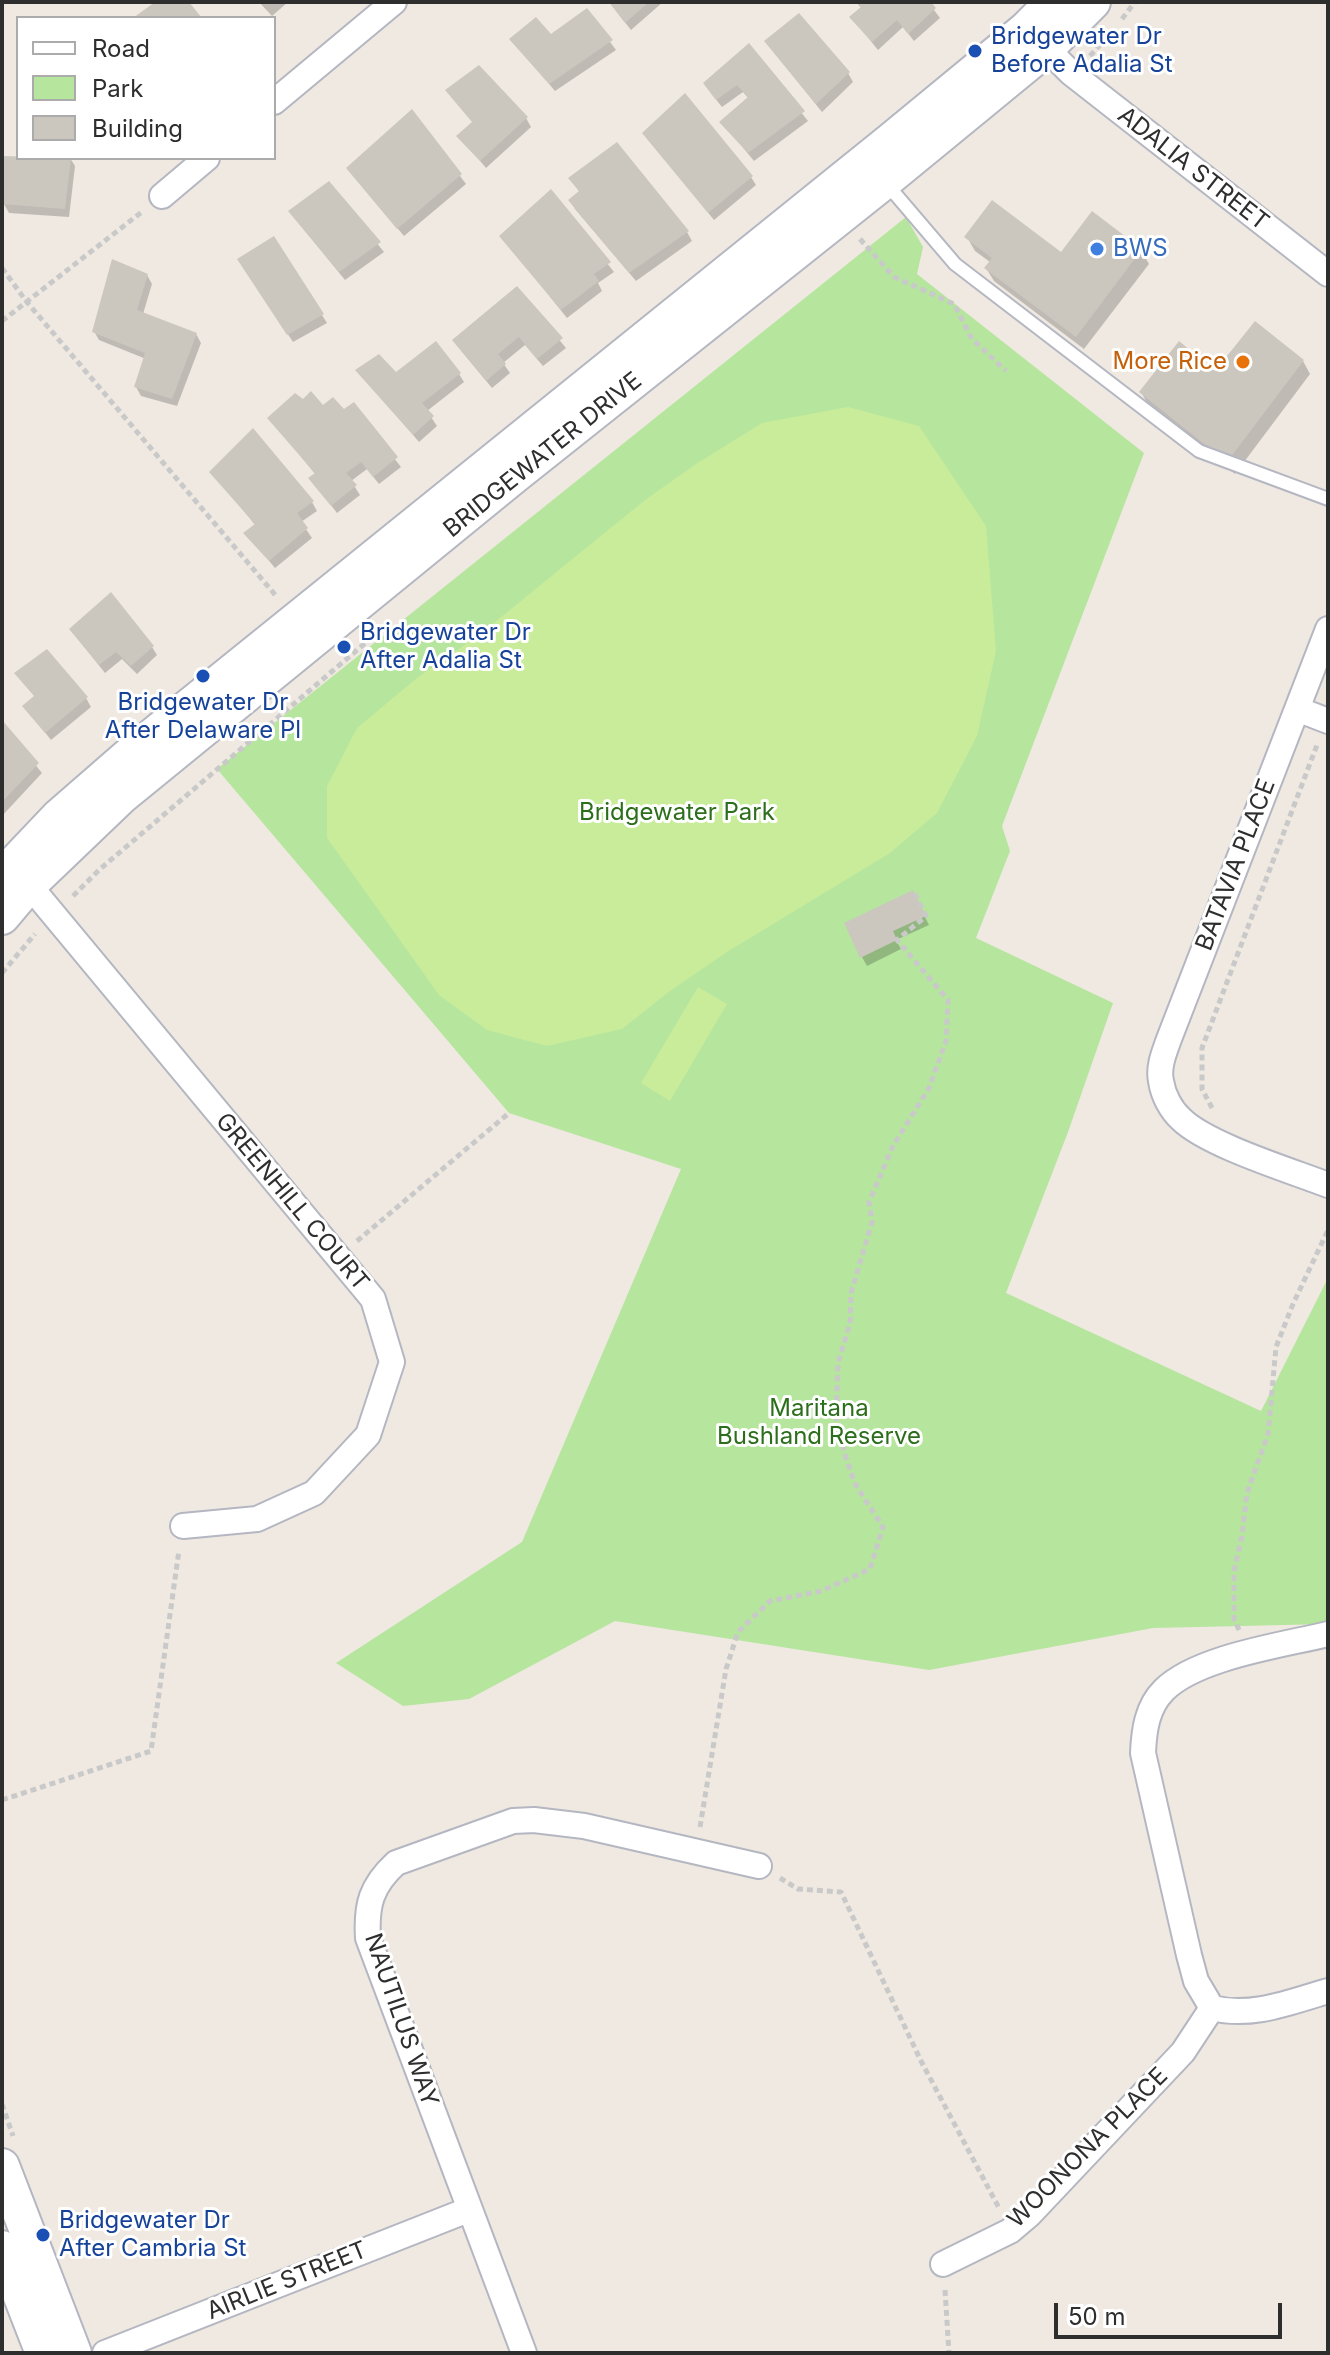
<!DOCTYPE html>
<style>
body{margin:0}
#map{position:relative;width:1330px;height:2355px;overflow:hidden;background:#efe9e1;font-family:Inter,sans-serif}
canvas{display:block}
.frame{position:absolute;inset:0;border:4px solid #2e2e2e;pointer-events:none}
.legend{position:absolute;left:16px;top:16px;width:260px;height:144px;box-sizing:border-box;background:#fff;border:2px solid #ababab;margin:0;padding:10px 14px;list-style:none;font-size:24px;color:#2e2e2e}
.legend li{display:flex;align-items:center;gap:16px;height:40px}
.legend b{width:40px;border:2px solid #ababab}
.scale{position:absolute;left:1054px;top:2303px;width:228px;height:36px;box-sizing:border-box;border:4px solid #2e2e2e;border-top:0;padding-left:10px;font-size:24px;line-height:28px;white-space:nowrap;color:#2e2e2e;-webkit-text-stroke:6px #fff;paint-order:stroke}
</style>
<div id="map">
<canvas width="1330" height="2355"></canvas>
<div class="frame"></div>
<ul class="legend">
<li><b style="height:10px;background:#fff"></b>Road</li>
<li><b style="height:22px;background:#b6e59e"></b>Park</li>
<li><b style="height:22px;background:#cbc7bf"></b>Building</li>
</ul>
<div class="scale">50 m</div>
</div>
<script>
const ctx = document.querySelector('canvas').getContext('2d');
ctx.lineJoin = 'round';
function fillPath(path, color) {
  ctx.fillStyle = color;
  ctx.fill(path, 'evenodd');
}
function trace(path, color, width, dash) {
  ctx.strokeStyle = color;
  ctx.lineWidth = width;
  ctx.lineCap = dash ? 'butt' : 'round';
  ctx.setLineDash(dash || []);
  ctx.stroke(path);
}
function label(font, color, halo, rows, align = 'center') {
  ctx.font = font + ' Inter,sans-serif';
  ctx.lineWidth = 6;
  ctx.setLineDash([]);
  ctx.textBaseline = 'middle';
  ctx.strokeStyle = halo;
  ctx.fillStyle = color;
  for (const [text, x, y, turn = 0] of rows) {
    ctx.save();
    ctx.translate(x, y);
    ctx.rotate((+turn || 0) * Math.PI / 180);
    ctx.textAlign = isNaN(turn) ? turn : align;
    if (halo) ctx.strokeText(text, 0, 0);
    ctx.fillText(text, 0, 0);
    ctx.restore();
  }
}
fillPath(new Path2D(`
 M906,217L923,247L917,274L1144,453L1002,826L1010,851L976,938L1113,1003L1068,1132L1006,1293L1261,1411L1328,1278V1624L1153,1628L929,1670L615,1621L469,1699L403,1706L336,1663L522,1542L681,1169L509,1113L217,769Z`), '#b6e59e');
fillPath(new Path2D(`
 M848,407L919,426L986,526L996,651L977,736L937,813L890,853L727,952L670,991L622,1029L547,1046L487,1030L439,995L327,838V786L357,728L418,677L479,635L645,500L696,464L762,423Z
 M698,987L727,1004L670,1101L641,1083Z`), '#c9ec9a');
fillPath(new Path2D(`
 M259,2H288L272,16Z
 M609,2H663L631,30Z
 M856,2H928L940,18L914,41L903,27L878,50L852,18L862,9Z
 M587,11L616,50L555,91L512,40L551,36Z
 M749,46L808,121L754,161L722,122L749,99L743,92L722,107L710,92Z
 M772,50L848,73L853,82L822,112Z
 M412,112L466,184L404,236L348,169Z
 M526,118L531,127L486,168L459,136L474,123Z
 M644,133L751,177L756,185L714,220Z
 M2,158H70L75,166L69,217L9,213L4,204Z
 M571,179L687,232L692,241L636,281L575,209L570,200L580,193Z
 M329,184L384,252L345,280L296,220Z
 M551,192L614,272L598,283L602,291L567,318L502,237Z
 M967,237L1061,255L1141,250L1149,264L1084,349L994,281L986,268L990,262L975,251Z
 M245,268L322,315L327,323L293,342Z
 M147,275L152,284L143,314L196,334L201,343L177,406L141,396L136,387L146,359L99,340L94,331Z
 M517,289L566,348L543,366L525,345L503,363L510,373L492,388L460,349Z
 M1303,361L1310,374L1235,474L1149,406L1141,392Z
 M358,370L396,375L459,374L464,382L427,411L437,426L419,442Z
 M304,402L344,412L353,405L401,467L379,484L367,469L351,481L360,495L337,513L311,479L316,475L269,418Z
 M212,472L312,502L317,511L301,522L312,538L275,568L246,533L256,526Z
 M77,638L152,647L157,655L137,674L122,659L105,673Z
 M86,698L91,707L51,740L25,707Z
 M2,724L42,773L2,816Z
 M917,901L929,925L896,940L901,949L867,966L862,957Z`), '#0003');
fillPath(new Path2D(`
 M155,2H189L202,18H133Z
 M609,2H649L625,23Z
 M856,2H931L936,8L908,34L897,20L872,42L849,17L861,7Z
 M587,8L613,40L549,84L509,39L536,17L551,34Z
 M799,13L850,72L816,104L764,41Z
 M749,43L805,111L748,153L719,122L748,97L737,85L716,100L703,83Z
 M479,65L528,117L480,161L456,136L472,122L445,90Z
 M685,93L753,176L708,213L642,133Z
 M412,109L462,174L397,229L346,168Z
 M617,142L689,231L629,273L568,200L579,191L568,178Z
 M2,156L71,158L65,209L2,204Z
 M329,181L381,242L339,272L288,211Z
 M551,189L611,262L594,274L599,281L561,310L499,236Z
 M992,200L1061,252L1092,211L1142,249L1076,337L984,268L992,258L964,237Z
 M274,236L324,314L287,335L237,259Z
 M112,259L148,274L137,310L197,333L172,399L134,387L145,353L92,332Z
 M517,286L563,338L537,359L519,337L498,354L506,364L486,381L452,340Z
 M1255,321L1304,360L1227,462L1139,392L1179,341L1215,371Z
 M436,341L461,373L422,403L434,416L413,435L355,370L379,354L396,372Z
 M311,391L323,405L333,397L344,409L354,402L398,457L373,477L361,462L346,473L357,485L331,506L308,478L315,473L267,418L295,393L303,399Z
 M253,428L314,501L297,513L308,528L269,561L243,533L255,524L209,472Z
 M111,592L154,646L131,666L116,652L99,665L69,629Z
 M47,649L88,697L45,733L22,706L34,696L14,673Z
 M2,720L39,763L2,802Z
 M913,890L926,916L893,931L897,940L860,958L844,923Z`), '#cbc7bf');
const lane = new Path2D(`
 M885,182L955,264L1199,451L1328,499`);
const street = new Path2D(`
 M1037,39L1071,73L1328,274
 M274,102L394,2
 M162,196L207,158
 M1328,629L1169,1039C1164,1053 1158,1067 1161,1081C1163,1095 1171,1110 1181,1119C1207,1145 1292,1171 1328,1185
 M1297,709L1328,721
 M17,875L29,885L373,1299L392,1362L368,1435L314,1493L257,1519L183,1526
 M1328,1634C1283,1645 1197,1657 1164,1690C1147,1707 1144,1730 1143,1753L1189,1955L1196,1981L1212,2008C1252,2018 1290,2002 1328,1991
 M943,2264L1010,2231L1030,2214L1183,2052L1212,2008
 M105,2353L468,2210
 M524,2353L368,1938C366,1905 371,1886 396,1863L513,1821L534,1820L584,1826L759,1866`);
const secondary = new Path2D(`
 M2,876L59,816L136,749L890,141L1026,29L1053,2
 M2,917L29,885L122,796L513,477L884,182L1047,48L1093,2
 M2,2166L74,2353
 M2,2248L43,2353`);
trace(lane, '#b4b7c1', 16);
trace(street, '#b4b7c1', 28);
trace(secondary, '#b4b7c1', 38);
trace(new Path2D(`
 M1122,19L1135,2
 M1090,56L1108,36
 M860,239L894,277L954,304L972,339L1006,371
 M2,268L26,301L277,597
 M2,321L143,211
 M73,896L99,870L377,633
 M2,973L35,934
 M1212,1108L1202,1089V1048L1317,745
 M357,1241L509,1113
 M1239,1630L1234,1619V1571L1242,1536L1247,1493L1268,1434L1276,1347L1293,1304L1328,1230
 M2,1800L151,1751L179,1550
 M700,1827L726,1669L738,1632L770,1601L821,1591L870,1569L883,1527L855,1484L846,1458L836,1417L838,1363L850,1323L851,1293L872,1222L869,1202L893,1146L929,1088L946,1041L948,1000L897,940L926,916L913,890
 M780,1878L798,1889L841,1892L921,2061L999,2208
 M2,2104L13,2136
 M945,2290L949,2353`), '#c9c9c9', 5, [6, 4]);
trace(lane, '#fff', 12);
trace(street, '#fff', 24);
trace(secondary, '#fff', 34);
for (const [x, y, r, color] of [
 [975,51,8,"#1a4fb4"],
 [1097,249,8,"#3f7fe0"],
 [1243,362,8,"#e8710a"],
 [344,647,8,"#1a4fb4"],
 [203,676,8,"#1a4fb4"],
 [43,2235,8,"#1a4fb4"]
]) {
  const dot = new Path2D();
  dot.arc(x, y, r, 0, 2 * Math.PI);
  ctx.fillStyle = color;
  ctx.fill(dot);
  trace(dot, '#fff', 3);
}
label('24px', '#164399', '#fff', [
 ["Bridgewater Dr",991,37],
 ["Before Adalia St",991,65],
 ["Bridgewater Dr",360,633],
 ["After Adalia St",360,661],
 ["Bridgewater Dr",203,703,"center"],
 ["After Delaware Pl",203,731,"center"],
 ["Bridgewater Dr",59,2221],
 ["After Cambria St",59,2249]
], 'left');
label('24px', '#2e2e2e', '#fff', [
 ["ADALIA STREET",1193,169,38],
 ["BRIDGEWATER DRIVE",543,455,-39],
 ["BATAVIA PLACE",1236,865,-69],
 ["GREENHILL COURT",292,1202,50],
 ["NAUTILUS WAY",401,2020,71],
 ["WOONONA PLACE",1088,2148,-45],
 ["AIRLIE STREET",287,2281,-22]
]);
label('24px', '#366cbe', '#fff', [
 ["BWS",1113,249]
], 'left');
label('24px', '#c56008', '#fff', [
 ["More Rice",1227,362]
], 'right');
label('24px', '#2c6e1b', '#fff', [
 ["Bridgewater Park",677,813],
 ["Maritana",819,1409],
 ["Bushland Reserve",819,1437]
]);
</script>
